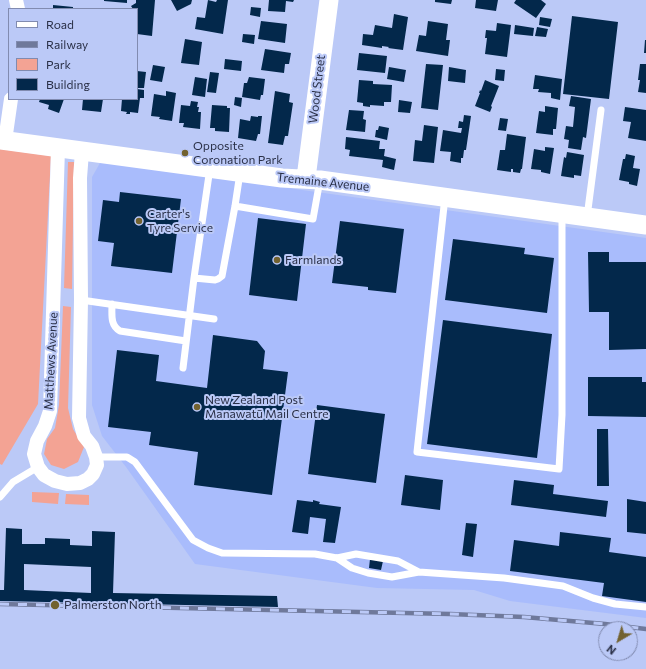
<!DOCTYPE html>
<meta charset="utf-8">
<style>
body{margin:0}
#map{position:relative;width:646px;height:669px;overflow:hidden;background:#bbc9f7;font-family:Commissioner,sans-serif}
canvas{display:block}
.legend{position:absolute;left:8px;top:8px;width:130px;height:92px;box-sizing:border-box;background:#bbc9f7;border:1px solid #818bb0;margin:0;padding:5px 7px;list-style:none;font-size:12px;color:#292f46}
.legend li{display:flex;align-items:center;gap:8px;height:20px}
.legend b{width:20px;border:1px solid #818bb0}
.north{position:absolute;left:598px;top:621px;width:40px;height:40px;box-sizing:border-box;background:#bbc9f7;border:1px solid #818bb0;border-radius:50%;rotate:218deg;font-size:11px;font-weight:700;line-height:16px;text-align:center;color:#292f46}
.north::after{content:'';display:block;margin:auto;width:14px;height:18px;background:#726230;clip-path:polygon(50% 0,100% 100%,50% 72%,0 100%)}
</style>
<div id="map">
<canvas width="646" height="669"></canvas>
<ul class="legend">
<li><b style="height:5px;background:#fff"></b>Road</li>
<li><b style="height:5px;background:#6f799b"></b>Railway</li>
<li><b style="height:11px;background:#f3a394"></b>Park</li>
<li><b style="height:11px;background:#03284b"></b>Building</li>
</ul>
<div class="north">N</div>
</div>
<script>
const ctx = document.querySelector('canvas').getContext('2d');
ctx.lineJoin = 'round';
function fillPath(path, color) {
  ctx.fillStyle = color;
  ctx.fill(path, 'evenodd');
}
function trace(path, color, width, dash) {
  ctx.strokeStyle = color;
  ctx.lineWidth = width;
  ctx.lineCap = dash ? 'butt' : 'round';
  ctx.setLineDash(dash || []);
  ctx.stroke(path);
}
function label(font, color, halo, rows, align = 'center') {
  ctx.font = font + ' Commissioner,sans-serif';
  ctx.lineWidth = 4;
  ctx.setLineDash([]);
  ctx.textBaseline = 'middle';
  ctx.strokeStyle = halo;
  ctx.fillStyle = color;
  for (const [text, x, y, turn = 0] of rows) {
    ctx.save();
    ctx.translate(x, y);
    ctx.rotate((+turn || 0) * Math.PI / 180);
    ctx.textAlign = isNaN(turn) ? turn : align;
    if (halo) ctx.strokeText(text, 0, 0);
    ctx.fillText(text, 0, 0);
    ctx.restore();
  }
}
fillPath(new Path2D(`
 M100,163H109L646,238V618L510,601L474,590L377,588L195,564L126,467L102,436L92,405V177Z`), '#a9bcfc');
fillPath(new Path2D(`
 M0,149L51,156L38,404L2,465L0,464Z
 M68,162H74L72,289L64,288Z
 M63,306L71,307L68,408L73,429L84,447L78,462L64,469L51,465L44,454L47,439L55,428L59,405Z
 M32,492L59,493L58,504L32,502Z
 M66,494L89,495V505L65,504Z`), '#f3a394');
fillPath(new Path2D(`
 M104,0H127V3L104,1Z
 M136,0H155L152,36L137,34V9H133L131,6L136,3Z
 M171,0H192L191,4L177,11Z
 M208,0L216,2L217,0H228L223,34L195,29L197,17L205,18Z
 M269,0H294L293,2L286,1L285,12L268,11Z
 M435,0H452L451,4L435,2Z
 M476,0H498L496,11L475,8Z
 M516,0H541L546,4L536,18L514,3Z
 M53,5L73,7V9H53Z
 M251,7L261,8L260,17L250,15Z
 M394,14L408,17L403,50L388,48L389,47L382,46V48L362,45L363,34L373,35L375,25L392,28Z
 M572,16L618,22L609,99L563,94Z
 M540,17L552,19L550,27L539,25Z
 M261,21L287,24L285,43L258,39Z
 M428,21L448,24L446,40H450L448,56L416,51L419,35L426,36Z
 M497,23L511,25L507,57L485,54L487,38H485L486,30L496,31Z
 M515,25L534,28L533,36L514,34Z
 M537,27L548,29L546,37L535,36Z
 M243,34L255,35L254,44L242,42Z
 M185,39L202,42L199,65L181,63Z
 M645,40H646V53H644Z
 M265,49L291,53L289,64H285L284,73L261,70Z
 M359,53L387,56L385,73L357,70Z
 M225,59L242,61L241,71L224,69Z
 M426,64L443,65L438,110L421,108Z
 M640,64H646V93L638,92L640,80H638Z
 M153,65L165,67L162,82L150,80Z
 M389,67L406,70L404,82L387,79Z
 M449,67L466,70L465,83L448,81Z
 M496,69L505,70L504,81L495,80Z
 M137,71L146,72L144,88H137Z
 M210,72L219,73L216,93L207,92Z
 M535,75L562,79L560,100L551,98V93L538,92L539,89H533Z
 M195,77L207,79L205,97L192,95Z
 M249,77L265,79L263,95H261L260,100L242,97L244,83H247Z
 M359,80L373,81V84L392,85L391,102H384V106L370,105V107L363,106V103L357,102Z
 M485,80L499,86L491,106L492,107L490,112L475,106L480,93H479L480,90L481,91Z
 M137,89L144,90V98H140L138,113L130,112V114H126L127,112L121,111L122,99H137Z
 M166,91L176,93L172,121L159,119L160,117L151,116L154,94L166,96Z
 M275,91L290,94L289,102L293,103L288,136H285L283,145L268,143Z
 M571,96L591,99L586,138L583,137L581,150L568,148L569,140L564,139L566,126L573,127L575,107L569,106Z
 M235,97L242,98L241,107L234,105Z
 M40,99H64L59,113L48,109L49,105L39,102Z
 M83,99H103L101,112L82,110Z
 M399,100L412,102L410,113L398,112Z
 M191,101L198,102L197,107H199L198,112H201L200,129L183,127L184,123H179L181,105L190,106Z
 M212,105L227,106V108H230L229,132L215,131V128H210Z
 M545,106L558,108L556,129H553V135L536,133L539,111L545,112Z
 M625,107L646,110V141L628,138L631,122L623,121Z
 M349,110L364,111L363,119L366,120L365,132L346,130Z
 M464,115L471,116L466,150H464L463,158H461V163L450,161L451,152L440,151L443,130L461,133L462,128H458L459,121L463,122Z
 M251,116L258,117V116H262L260,134H258L256,141L238,138L240,119L250,121Z
 M500,118L508,119L506,131L498,130Z
 M424,125L438,127L434,163L413,161L415,140L422,141Z
 M379,126L389,128L387,140L375,137L376,130H378Z
 M507,134L526,137L522,169H521L520,173L513,172V169H511V172L497,170L500,150H505Z
 M346,137L380,141L379,149H385L384,156L396,159L394,170L382,167L383,160L349,156L350,150L345,149Z
 M545,147L554,148L550,174L541,172V170L531,169L534,149L545,151Z
 M567,152L584,155L581,176L574,175V178L561,176L564,157L566,158Z
 M626,154L635,156L633,168L640,169L637,186L629,184V182L619,180L623,159H625Z
 M120,192L181,199L172,273L111,266L114,243L98,241L103,200L119,202Z
 M258,218L306,224L297,301L249,295Z
 M340,221L404,229L396,293L368,290V287L332,283Z
 M453,239L525,248L524,254L554,258L547,313L445,300Z
 M588,252H609V262H646V349L609,350V312H589Z
 M443,320L552,334L537,458L427,444Z
 M213,335L257,341L265,351L263,369L288,372L272,495L194,485L198,452L149,445L151,432L108,427L117,350L159,355L156,381L207,388Z
 M588,377H642V382H646V417L588,416Z
 M317,405L385,414L376,483L308,474Z
 M597,429H608L609,486H597Z
 M405,475L443,480L440,510L401,505Z
 M514,480L554,485L553,494L608,501L606,517L511,505Z
 M627,499L646,502V534L627,532Z
 M297,500L313,502V500L320,502L319,504L341,507L335,543L323,542L326,519L310,517L308,534L292,532Z
 M466,523L477,524L473,557L462,555Z
 M6,528L22,529V544H45V538L70,539V545L92,546V531L115,532L113,593L277,596L278,607L0,601V590H4ZM24,564L91,567V593L24,590Z
 M560,532L611,538L609,552L646,557V602L602,596L604,583L510,571L514,540L559,546Z
 M370,559L383,561L381,570L369,568Z`), '#03284b');
trace(new Path2D(`
 M445,197L417,452L559,469L562,415V213
 M235,206L313,219L320,180
 M587,217L601,110
 M194,278L215,280L218,279L222,276L235,206L240,173
 M81,300L214,319
 M112,304C112,315 110,325 120,331L186,341
 M183,368L194,278L210,168
 M96,457H127L135,462L193,540L208,548L222,553L315,554L337,558L356,554L398,561L419,572
 M0,497L13,482L38,467
 M337,558L352,568L368,573L392,577L419,572L504,578L563,586L593,598L615,604L646,607`), '#fff', 7);
trace(new Path2D(`
 M16,0L18,9
 M5,141L11,99
 M58,148L50,411L45,426L37,441L34,454L38,467L44,475L55,481L67,484L80,483L88,479L93,474L97,465L96,457L92,446L84,436L79,418L81,300L80,178L82,152`), '#fff', 14);
trace(new Path2D(`
 M0,140L282,178L320,180L646,225
 M306,178L329,0`), '#fff', 19);
const rail = new Path2D(`
 M0,604L450,614L524,617L605,624L646,629`);
trace(rail, '#6f799b', 4.5);
trace(rail, '#bbc9f7', 3, [9]);
for (const [x, y, r, color] of [
 [185,153,4,"#726230"],
 [139,221,4,"#726230"],
 [277,260,4,"#726230"],
 [197,407,4,"#726230"],
 [55,605,5,"#726230"]
]) {
  const dot = new Path2D();
  dot.arc(x, y, r, 0, 2 * Math.PI);
  ctx.fillStyle = color;
  ctx.fill(dot);
  trace(dot, '#bbc9f7', 1.5);
}
label('12px', '#292f46', '#bbc9f7', [
 ["Wood Street",317,89,-83],
 ["Tremaine Avenue",323,182,6],
 ["Matthews Avenue",51,361,-87]
]);
label('12px', '#292f46', '#bbc9f7', [
 ["Opposite",193,146],
 ["Coronation Park",193,160],
 ["Carter's",147,214],
 ["Tyre Service",147,228],
 ["Farmlands",285,260],
 ["New Zealand Post",205,400],
 ["Manawatū Mail Centre",205,414],
 ["Palmerston North",64,605]
], 'left');
</script>
